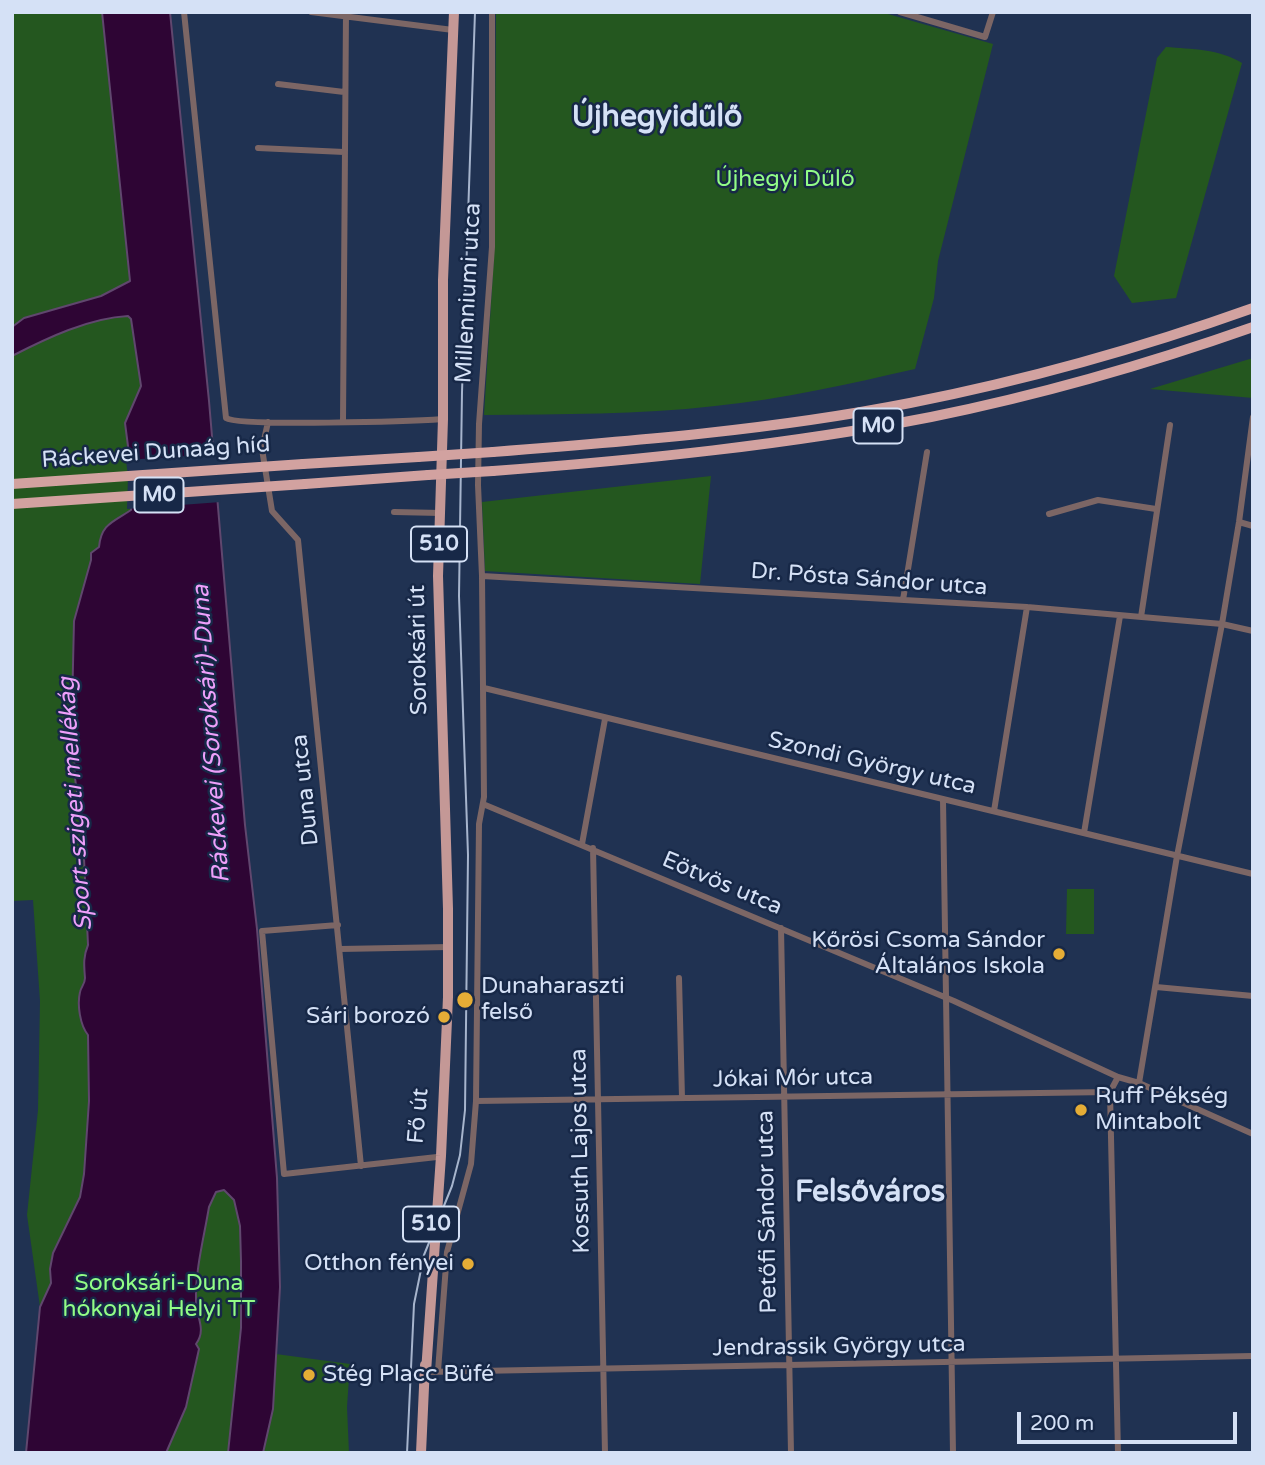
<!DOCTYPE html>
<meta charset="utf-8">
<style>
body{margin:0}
#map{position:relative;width:1265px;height:1465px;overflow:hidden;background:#203252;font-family:"Varela Round",sans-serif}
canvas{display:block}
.frame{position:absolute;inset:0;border:14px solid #d5e1f6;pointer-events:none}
.scale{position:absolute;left:1017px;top:1412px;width:220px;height:32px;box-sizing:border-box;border:4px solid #d5e1f6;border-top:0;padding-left:9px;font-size:21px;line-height:24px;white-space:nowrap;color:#d5e1f6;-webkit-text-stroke:5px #172847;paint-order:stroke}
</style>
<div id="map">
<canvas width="1265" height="1465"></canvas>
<div class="frame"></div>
<div class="scale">200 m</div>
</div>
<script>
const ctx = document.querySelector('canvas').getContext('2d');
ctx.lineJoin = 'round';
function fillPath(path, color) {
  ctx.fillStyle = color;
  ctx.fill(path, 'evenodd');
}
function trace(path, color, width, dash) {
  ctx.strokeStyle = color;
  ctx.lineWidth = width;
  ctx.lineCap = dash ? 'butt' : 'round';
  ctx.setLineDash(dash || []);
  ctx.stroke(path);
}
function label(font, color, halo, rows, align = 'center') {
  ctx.font = font + ' "Varela Round",sans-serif';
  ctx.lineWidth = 5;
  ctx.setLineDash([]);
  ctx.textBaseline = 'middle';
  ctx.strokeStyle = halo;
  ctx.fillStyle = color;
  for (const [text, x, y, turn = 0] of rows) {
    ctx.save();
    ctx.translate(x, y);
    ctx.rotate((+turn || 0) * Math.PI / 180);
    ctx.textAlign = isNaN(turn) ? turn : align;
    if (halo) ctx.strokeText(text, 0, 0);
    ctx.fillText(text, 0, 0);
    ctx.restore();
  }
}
fillPath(new Path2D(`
 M12,12H102L130,274L128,316L131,319L141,386L125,423L132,477L131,510L121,516L277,1178L280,1287L276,1354L350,1364L347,1407L349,1453H26L40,1307L27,1215L38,1110L40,1001L33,900L12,901Z
 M496,12H881L993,44L938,261L934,298L915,369C849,384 783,399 715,406C638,415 561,414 484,415L494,256Z
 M1166,47C1191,49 1220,49 1242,63L1176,298L1132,303L1114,276L1157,58Z
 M1253,358V398L1150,389Z
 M711,476L700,584L485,571L482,502Z
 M1067,889H1094V934H1066Z`), '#24571f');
const water = new Path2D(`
 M102,12H170L209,401L245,825L257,929L277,1178L280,1287L273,1409L263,1453H228L241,1328V1261L240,1226L234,1200L224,1190L216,1192L209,1207C204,1237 195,1271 196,1301C196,1317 207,1329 196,1344L199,1349L186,1407L166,1453H26L40,1307L51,1283L50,1269L53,1253L80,1197L84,1174L89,1101L88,1035C80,1025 77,1005 80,992C81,987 85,984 85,978C84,965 83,957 88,945L83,836L75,778L72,708L74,621L91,560V553L99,547C101,524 113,522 131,510L132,477L125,423L141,386L131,319L128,316C89,318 47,338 12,356V327L24,318L101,296L130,281Z`);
fillPath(water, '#2e0534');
trace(water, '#60476e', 2);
fillPath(new Path2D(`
 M217,454L221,502L127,509L128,477L126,460Z`), '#203252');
trace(new Path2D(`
 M184,12L226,418C239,427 415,421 443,419
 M311,12L453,30
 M900,12L985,37L993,12
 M278,84L344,92
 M258,148L344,152
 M343,421L346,12
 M268,422L262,449L272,511L298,540L361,1166
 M394,512L441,513
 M1049,514L1098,500L1156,509
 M1239,522L1253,526
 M482,576L1027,607L1222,624L1253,631
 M903,600L927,452
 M1141,617L1170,425
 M484,688L1253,874
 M943,800L953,1453
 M483,804L954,1001L1118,1077L1139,1083L1253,1134
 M994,811L1027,607
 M1084,833L1120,616
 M582,844L605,719
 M593,848L605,1453
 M338,925L262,931L284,1174L437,1157
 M781,928L791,1453
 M340,949L449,947
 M679,978L682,1098
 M1156,987L1253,996
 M1139,1083L1177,856L1222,624L1239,522L1253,417
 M476,1101L1110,1092
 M438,1371L447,1252L471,1164L476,1101L479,824L484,797L482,576L478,485L479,424L492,247V12
 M426,1372L1253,1356
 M1118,1453L1110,1092L1118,1077`), '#7c6665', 6);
trace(new Path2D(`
 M426,1372L441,1156L448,997V909L438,576L443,419V280L454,12
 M421,1453L425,1365`), '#c49896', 10);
trace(new Path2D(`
 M493,452C633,441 773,430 910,403C1027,380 1141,348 1253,308
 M303,464L418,457
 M493,471C639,460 787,445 931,417C1040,395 1148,364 1253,327
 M305,484L428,475`), '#d2a2a0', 10);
trace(new Path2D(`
 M407,1453L414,1304L424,1255L452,1186L460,1155L465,1110L468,855L459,596L462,392L475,12`), '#a7b5cd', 2);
trace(new Path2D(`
 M418,457L493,452
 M428,475L493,471
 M12,484L303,464
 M12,504L305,484`), '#d2a2a0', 10);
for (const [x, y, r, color] of [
 [1059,954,7,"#e5ad36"],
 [465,1000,9,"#e5ad36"],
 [444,1017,7,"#e5ad36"],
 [1081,1110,7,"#e5ad36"],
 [468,1264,7,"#e5ad36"],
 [309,1375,7,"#e5ad36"]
]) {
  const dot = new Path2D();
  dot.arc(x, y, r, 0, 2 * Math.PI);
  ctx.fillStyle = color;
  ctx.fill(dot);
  trace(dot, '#172847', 2.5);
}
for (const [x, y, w] of [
 [878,426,49],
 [159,495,49],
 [439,544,56],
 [431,1224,56]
]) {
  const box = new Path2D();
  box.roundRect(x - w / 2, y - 17.5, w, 35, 5);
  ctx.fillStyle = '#172847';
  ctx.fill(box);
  trace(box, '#d5e1f6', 2);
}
label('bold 21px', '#d5e1f6', null, [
 ["M0",878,426],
 ["M0",159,495],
 ["510",439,544],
 ["510",431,1224]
]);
label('23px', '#92fd86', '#172847', [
 ["Újhegyi Dűlő",785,180],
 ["Soroksári-Duna",159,1284],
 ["hókonyai Helyi TT",159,1310]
]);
label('23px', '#d5e1f6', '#172847', [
 ["Millenniumi utca",469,293,-87],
 ["Ráckevei Dunaág híd",156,453,-4],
 ["Dr. Pósta Sándor utca",869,580,4],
 ["Soroksári út",419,650,-91],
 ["Szondi György utca",872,764,13],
 ["Duna utca",306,790,-96],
 ["Eötvös utca",722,884,23],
 ["Jókai Mór utca",793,1079,-1],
 ["Fő út",419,1116,-85],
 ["Kossuth Lajos utca",581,1151,-91],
 ["Petőfi Sándor utca",768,1212,-91],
 ["Jendrassik György utca",839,1347,-1]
]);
label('23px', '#d5e1f6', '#172847', [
 ["Kőrösi Csoma Sándor",1045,941],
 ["Általános Iskola",1045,967],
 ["Dunaharaszti",481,987,"left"],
 ["felső",481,1013,"left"],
 ["Sári borozó",430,1017],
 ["Ruff Pékség",1095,1097,"left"],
 ["Mintabolt",1095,1123,"left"],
 ["Otthon fényei",454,1264],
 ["Stég Placc Büfé",323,1375,"left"]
], 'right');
label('italic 24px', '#ed9ffa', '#172847', [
 ["Ráckevei (Soroksári)-Duna",212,734,-94],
 ["Sport-szigeti mellékág",76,804,-94]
]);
label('bold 30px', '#d5e1f6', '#172847', [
 ["Újhegyidűlő",657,118],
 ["Felsőváros",870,1193]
]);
</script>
